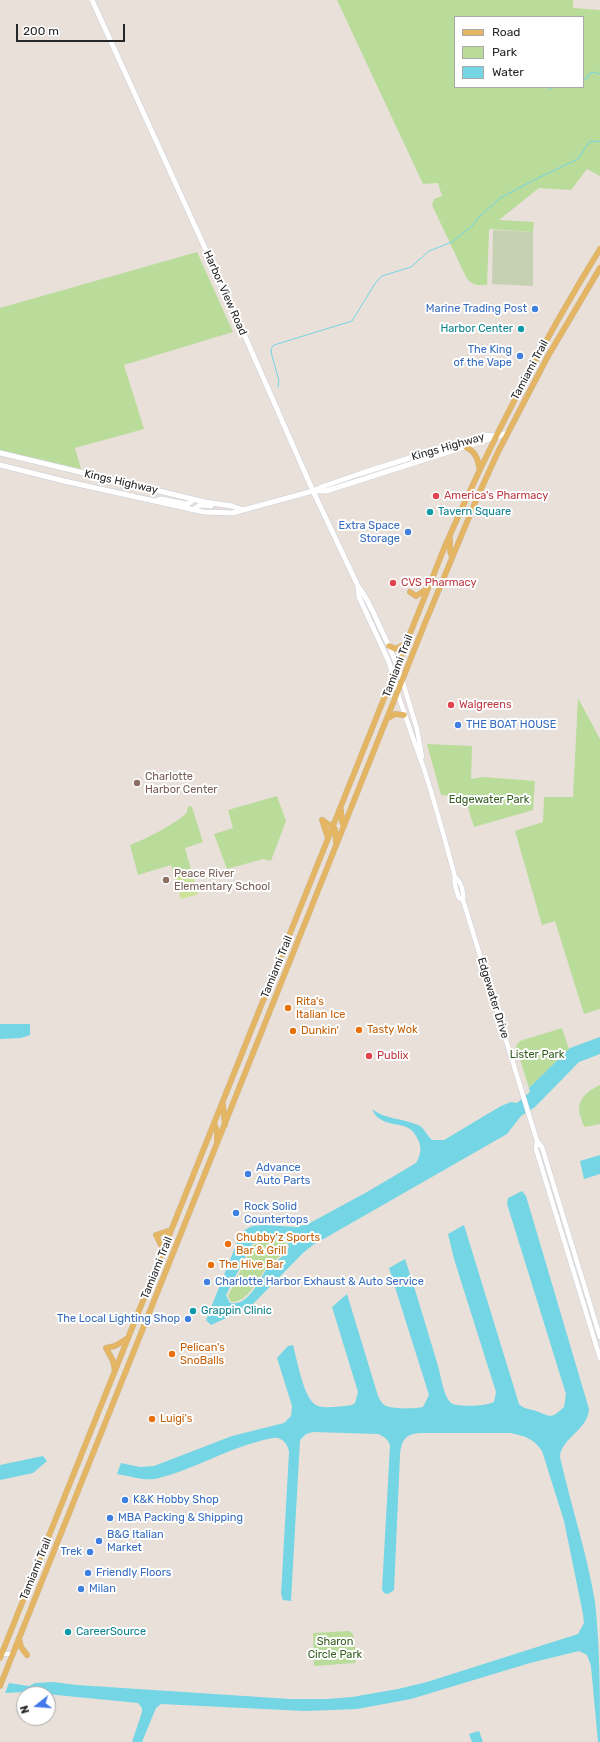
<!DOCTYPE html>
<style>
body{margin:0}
#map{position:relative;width:600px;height:1742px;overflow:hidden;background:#e9e0da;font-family:Rubik,sans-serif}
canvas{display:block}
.legend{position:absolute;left:454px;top:16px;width:130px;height:72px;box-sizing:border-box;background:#fff;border:1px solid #a9a9a9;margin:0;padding:5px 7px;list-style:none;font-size:12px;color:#272727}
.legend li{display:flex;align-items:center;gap:8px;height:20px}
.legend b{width:20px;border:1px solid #a9a9a9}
.north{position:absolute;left:16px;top:1686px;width:40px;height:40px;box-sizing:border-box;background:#fff;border:1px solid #a9a9a9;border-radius:50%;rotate:253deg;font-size:11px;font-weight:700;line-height:16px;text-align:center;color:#272727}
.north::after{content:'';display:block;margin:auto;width:14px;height:18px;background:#4579eb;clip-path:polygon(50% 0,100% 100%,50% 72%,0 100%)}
.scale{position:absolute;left:16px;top:24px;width:109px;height:18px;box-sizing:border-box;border:2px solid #272727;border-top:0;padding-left:5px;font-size:12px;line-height:14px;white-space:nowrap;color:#272727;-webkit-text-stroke:3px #fff;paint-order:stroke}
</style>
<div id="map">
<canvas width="600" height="1742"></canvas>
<ul class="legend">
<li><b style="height:5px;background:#e4b563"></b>Road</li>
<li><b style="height:11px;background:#b9dc9a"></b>Park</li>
<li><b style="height:11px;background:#74d5e4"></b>Water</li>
</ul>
<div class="north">N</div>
<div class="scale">200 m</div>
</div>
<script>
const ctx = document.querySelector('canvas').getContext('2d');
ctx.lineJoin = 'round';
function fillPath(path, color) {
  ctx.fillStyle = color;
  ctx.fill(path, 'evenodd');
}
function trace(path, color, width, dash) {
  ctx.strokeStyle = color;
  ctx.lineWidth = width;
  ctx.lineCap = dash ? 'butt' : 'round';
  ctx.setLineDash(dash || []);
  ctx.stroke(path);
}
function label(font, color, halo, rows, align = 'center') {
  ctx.font = font + ' Rubik,sans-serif';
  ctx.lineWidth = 4;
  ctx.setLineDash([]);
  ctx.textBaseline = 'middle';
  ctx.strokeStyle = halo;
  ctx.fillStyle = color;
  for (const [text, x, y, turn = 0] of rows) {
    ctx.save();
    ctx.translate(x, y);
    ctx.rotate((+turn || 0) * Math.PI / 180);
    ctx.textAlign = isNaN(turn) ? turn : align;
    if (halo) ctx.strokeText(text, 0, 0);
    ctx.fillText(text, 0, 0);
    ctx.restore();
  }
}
fillPath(new Path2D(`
 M337,0H573V8L600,10V176L587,169L571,190L539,188L499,220L534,222L533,232L490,229L489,231L487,285C477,285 472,286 466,277L432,205L434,199L442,196L438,183L423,184ZM455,17H583V87H455Z
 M197,252L233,332L124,365L144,429L75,448L81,469L0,450V308Z
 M578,698L600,739V1009L584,1014L555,921L542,925L515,831L543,822L544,797H573Z
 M427,744L472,746L471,779L483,777L535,781L533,810L474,827L465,798L441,795Z
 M277,796L286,821L271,861L263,859L227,869L214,834L233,828L228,810Z
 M189,806L192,807L203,842L185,848L192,873L175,878L171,865L138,875L130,845C140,842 183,820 187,812C187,810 187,808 189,806Z
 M562,1028L569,1049L529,1088L516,1047L517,1044L520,1041Z
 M600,1085V1124L585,1127C582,1124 582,1119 580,1115C576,1100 587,1091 600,1085Z
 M280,1240L286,1243L288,1247C284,1257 275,1258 268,1266C257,1278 250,1302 231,1302L228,1296L253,1245L268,1241Z
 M349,1631L353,1634L357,1659L355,1663L314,1666L313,1633Z`), '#b9dc9a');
fillPath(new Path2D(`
 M493,230L533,232V286L492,284Z`), '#c5d1b2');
fillPath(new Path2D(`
 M192,873L198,894L181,899L175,878Z`), '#cce296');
fillPath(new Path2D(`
 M0,1024H30V1035L21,1038L0,1039Z
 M600,1037V1054L579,1062L535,1107L521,1116L507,1134L313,1245L303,1253L250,1307L211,1325L206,1320L238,1240L243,1231L252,1226L265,1225L296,1227L308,1224L367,1192L416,1163C420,1156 422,1149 419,1142C410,1119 396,1129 380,1119C376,1117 374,1113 372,1109C386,1120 404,1118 420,1126C425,1129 427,1136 432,1140H444L501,1106L511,1102L517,1103L530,1092L529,1088L570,1048ZM280,1238L285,1239L289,1246C286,1258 276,1259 268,1267C259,1279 249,1307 230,1303L226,1295L252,1244L268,1239Z
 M600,1155V1174L584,1179L580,1161Z
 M522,1191L526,1196L589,1409C588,1430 561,1438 560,1457C571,1506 587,1553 595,1602C600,1648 600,1695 600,1742H598L591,1666L587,1655L579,1651L530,1663L411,1699L357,1709L305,1711L161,1704L156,1708L142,1742H132L142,1712V1708L138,1703L26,1692L5,1693L9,1683L29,1686L35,1683L53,1682L77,1685L290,1699H327L352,1697L398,1689L427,1682L578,1634L584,1623L583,1614L564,1521L542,1451C534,1439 525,1436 511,1433H420C404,1434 401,1442 400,1456L394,1590L388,1594L384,1593L382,1590L390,1446C388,1439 385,1437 378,1434L313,1432L306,1434L300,1440L291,1601L283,1600L281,1594L289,1452C288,1446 285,1440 278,1438C273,1437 265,1440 260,1441C225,1450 194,1469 159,1478C146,1482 130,1476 117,1474L121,1463L140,1467L154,1466L232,1436L284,1423L291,1416L292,1406L277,1358L288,1346L293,1345C297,1359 304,1402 318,1406C327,1409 342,1406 352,1405L355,1403L358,1392L332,1307L347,1294L378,1396C380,1400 382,1404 386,1406C393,1409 416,1409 423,1407L429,1395L389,1268L405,1259C417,1294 427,1330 438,1366C441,1376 443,1394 450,1402C455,1408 487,1406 494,1402L496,1392L454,1259L448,1234L464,1225L519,1404C524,1409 530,1409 536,1411C552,1417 551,1419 564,1407L566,1394L507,1204L508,1198Z
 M43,1456L47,1461L33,1473L0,1480V1465Z
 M479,1731L483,1742H472L469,1734Z`), '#74d5e4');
trace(new Path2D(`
 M583,78L587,79L590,73L594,72L598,74L600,73
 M549,90L553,87
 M278,387L279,381L271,352L272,347L274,345L352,321L376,282L382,276L411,267L429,251L452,242L472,226L478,218L500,198L538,178L578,159L589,142L596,141L600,142`), '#74d5e4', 1);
const tertiary = new Path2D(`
 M403,683L417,729L422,757
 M398,694C406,718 414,742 423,766C435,802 445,840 455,877C453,884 457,891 459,898L463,900
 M455,877C461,881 464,893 463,900L537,1141L536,1149L600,1358
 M537,1141L542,1147L600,1337
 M0,1654H13`);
const secondary = new Path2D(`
 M92,0L240,325L313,491L358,586C367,598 373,611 379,625C388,644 397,662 403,683
 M0,453L205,502L232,506L243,510
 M0,465L64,481L204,512L232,513L313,491L324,486L362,473L483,435L495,436
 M314,491H326L508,433
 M155,501L161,499L187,504L191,502L193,499
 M192,510L200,505L211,506
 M358,587L359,597L389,662L398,693`);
const primary = new Path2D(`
 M466,447C474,451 478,457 479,467
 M450,539V551L452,557
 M410,592L416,596L427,589
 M389,646L396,649L407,643
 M388,718L395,714L404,715
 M341,810L342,822L344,826
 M322,820L335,829L336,843
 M322,820L328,838
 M223,1105L225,1125
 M214,1123L217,1131V1142
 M163,1249L156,1235L171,1230
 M115,1371L113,1361L106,1348L115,1346L128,1338
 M19,1638L21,1647L27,1655
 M0,1658L445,546C491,441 540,346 600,249
 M0,1686L425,623L477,498L498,452L548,356L600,268`);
trace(tertiary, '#c8cdd8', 5.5);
trace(secondary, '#c8cdd8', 6);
trace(primary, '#bebebe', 6);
trace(tertiary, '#fff', 4.5);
trace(secondary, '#fff', 5);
trace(primary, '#e4b563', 5.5);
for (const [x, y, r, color] of [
 [535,309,4,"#3f7fe0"],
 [521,329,4,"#0f9aa8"],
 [520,356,4,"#3f7fe0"],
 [436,496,4,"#e0444e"],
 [430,512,4,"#0f9aa8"],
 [408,532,4,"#3f7fe0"],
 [393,583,4,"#e0444e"],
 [451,705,4,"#e0444e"],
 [458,725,4,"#3f7fe0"],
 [137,783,4,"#8d6e63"],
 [166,880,4,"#8d6e63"],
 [288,1008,4,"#e8710a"],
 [359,1030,4,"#e8710a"],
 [293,1031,4,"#e8710a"],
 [369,1056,4,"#e0444e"],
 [248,1174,4,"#3f7fe0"],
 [236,1213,4,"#3f7fe0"],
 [228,1244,4,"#e8710a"],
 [211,1265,4,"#e8710a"],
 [207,1282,4,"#3f7fe0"],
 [193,1311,4,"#0f9aa8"],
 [188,1319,4,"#3f7fe0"],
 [172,1354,4,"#e8710a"],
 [152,1419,4,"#e8710a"],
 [125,1500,4,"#3f7fe0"],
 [110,1518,4,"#3f7fe0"],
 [99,1541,4,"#3f7fe0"],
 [90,1552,4,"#3f7fe0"],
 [88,1573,4,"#3f7fe0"],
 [81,1589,4,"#3f7fe0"],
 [68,1632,4,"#0f9aa8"]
]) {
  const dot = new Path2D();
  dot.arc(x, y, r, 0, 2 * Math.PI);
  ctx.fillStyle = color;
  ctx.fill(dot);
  trace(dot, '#fff', 1.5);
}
label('11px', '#272727', '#fff', [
 ["Harbor View Road",225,293,66],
 ["Tamiami Trail",530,370,-62],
 ["Kings Highway",448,447,-16],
 ["Kings Highway",121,482,13],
 ["Tamiami Trail",398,666,-69],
 ["Tamiami Trail",277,967,-68],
 ["Edgewater Drive",493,998,73],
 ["Tamiami Trail",157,1268,-68],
 ["Tamiami Trail",36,1569,-68]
]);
label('11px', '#366cbe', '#fff', [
 ["Marine Trading Post",527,309,"right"],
 ["The King",512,350,"right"],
 ["of the Vape",512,363,"right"],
 ["Extra Space",400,526,"right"],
 ["Storage",400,539,"right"],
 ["THE BOAT HOUSE",466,725],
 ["Advance",256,1168],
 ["Auto Parts",256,1181],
 ["Rock Solid",244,1207],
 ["Countertops",244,1220],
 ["Charlotte Harbor Exhaust & Auto Service",215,1282],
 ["The Local Lighting Shop",180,1319,"right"],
 ["K&K Hobby Shop",133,1500],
 ["MBA Packing & Shipping",118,1518],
 ["B&G Italian",107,1535],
 ["Market",107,1548],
 ["Trek",82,1552,"right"],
 ["Friendly Floors",96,1573],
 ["Milan",89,1589]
], 'left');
label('11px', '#0d838f', '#fff', [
 ["Harbor Center",513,329,"right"],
 ["Tavern Square",438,512],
 ["Grappin Clinic",201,1311],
 ["CareerSource",76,1632]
], 'left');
label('11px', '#be3a42', '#fff', [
 ["America's Pharmacy",444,496],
 ["CVS Pharmacy",401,583],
 ["Walgreens",459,705],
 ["Publix",377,1056]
], 'left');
label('11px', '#785e54', '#fff', [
 ["Charlotte",145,777],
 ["Harbor Center",145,790],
 ["Peace River",174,874],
 ["Elementary School",174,887]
], 'left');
label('11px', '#345d1e', '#fff', [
 ["Edgewater Park",489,800],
 ["Lister Park",537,1055],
 ["Sharon",335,1642],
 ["Circle Park",335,1655]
]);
label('11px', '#c56008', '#fff', [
 ["Rita's",296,1002],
 ["Italian Ice",296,1015],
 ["Tasty Wok",367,1030],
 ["Dunkin'",301,1031],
 ["Chubby'z Sports",236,1238],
 ["Bar & Grill",236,1251],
 ["The Hive Bar",219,1265],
 ["Pelican's",180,1348],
 ["SnoBalls",180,1361],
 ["Luigi's",160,1419]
], 'left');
</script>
